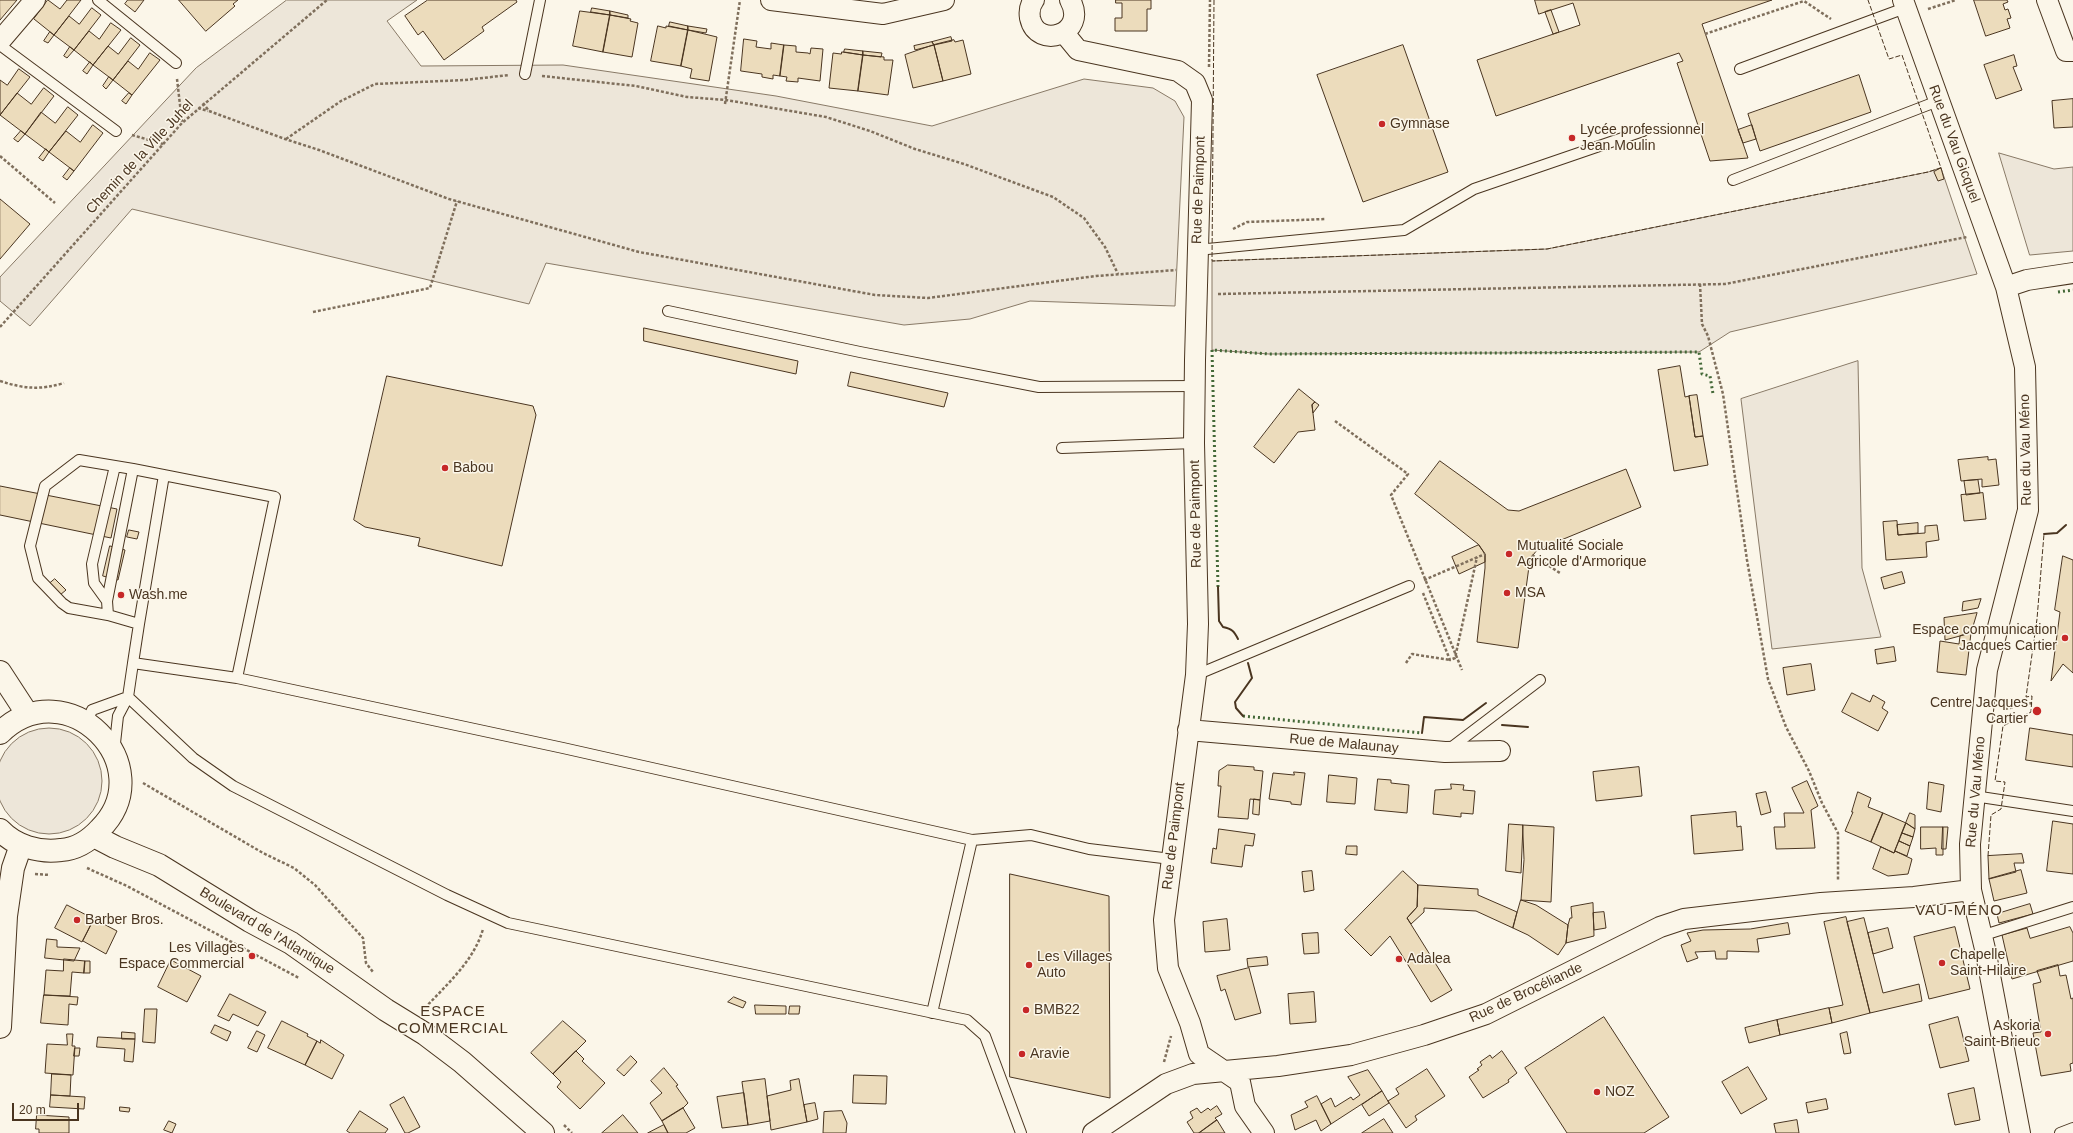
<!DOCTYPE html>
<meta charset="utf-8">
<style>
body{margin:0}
#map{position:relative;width:2073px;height:1133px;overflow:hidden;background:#fbf6e9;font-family:Arial,sans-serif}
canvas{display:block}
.scale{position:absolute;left:12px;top:1103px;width:67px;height:18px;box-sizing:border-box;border:2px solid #4a3520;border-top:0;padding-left:5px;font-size:12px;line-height:14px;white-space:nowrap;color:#4a3520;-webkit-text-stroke:3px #fbf6e9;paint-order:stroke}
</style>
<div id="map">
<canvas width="2073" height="1133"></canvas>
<div class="scale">20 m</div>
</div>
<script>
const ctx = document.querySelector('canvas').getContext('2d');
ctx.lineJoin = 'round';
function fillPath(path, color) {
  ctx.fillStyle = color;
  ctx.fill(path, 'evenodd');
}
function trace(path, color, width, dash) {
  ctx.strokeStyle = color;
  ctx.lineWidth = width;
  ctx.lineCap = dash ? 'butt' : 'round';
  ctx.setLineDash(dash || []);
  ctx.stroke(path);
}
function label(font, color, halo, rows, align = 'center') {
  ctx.font = font + ' Arial,sans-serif';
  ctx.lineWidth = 3;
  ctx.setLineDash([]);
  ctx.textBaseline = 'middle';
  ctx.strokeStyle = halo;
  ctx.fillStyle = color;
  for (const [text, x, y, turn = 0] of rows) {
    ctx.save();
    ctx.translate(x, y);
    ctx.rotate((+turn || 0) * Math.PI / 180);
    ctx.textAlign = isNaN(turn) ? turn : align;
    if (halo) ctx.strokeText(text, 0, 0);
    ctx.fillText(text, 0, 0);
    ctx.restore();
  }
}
const green = new Path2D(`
 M287,0H417L387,21L421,66L563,65L776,96L932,126L1084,79L1153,88L1175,101L1184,117L1175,306L1030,301L970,319L904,325L546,263L529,304L132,209L30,326L0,301V277L196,68Z
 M1999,153L2054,169L2073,167V251L2030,255Z
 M1941,168L1977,274L1730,332L1699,352L1269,354L1212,350V261L1547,249L1928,172Z
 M1858,361L1862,568L1881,637L1772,649L1741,399Z
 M-4 781a53 53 0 1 1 106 0a53 53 0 1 1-106 0Z`);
fillPath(green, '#ede6d9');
trace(green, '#887966', 1);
const building = new Path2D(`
 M0,0H17L0,20Z
 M48,0L60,9L67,0H81L54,35L34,19Z
 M128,0H144L135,12L125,4Z
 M179,0H238L233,4L235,6L206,31Z
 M428,0H516L517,2L482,27L484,31L444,60L423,31L418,35L405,16Z
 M1116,0H1151V9H1147V31H1115V18H1122V3H1116Z
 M1535,0H1772L1702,24L1748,158L1710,161L1677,63L1683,61L1679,53L1496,116L1477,60L1580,25L1573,3L1539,14Z
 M1974,0H2007L2008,2L2003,4L2005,10L2008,9L2011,18L2007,19L2010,28L1986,36Z
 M92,8L101,15L74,50L54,35L69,16L79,24Z
 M592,8L610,11V15L591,12Z
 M1551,10L1559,32L1553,34L1545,12Z
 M580,11L610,15L603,52L573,46Z
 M610,11L628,15V18L610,15Z
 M610,15L631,19L630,21L638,23L632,57L603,52Z
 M670,22L688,26V30L669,26Z
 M111,23L121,30L93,65L74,50L89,31L99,39Z
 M658,26L666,28V26L688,30L681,66L651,61Z
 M688,26L707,29L706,33L688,30Z
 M688,30L717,37L709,81L690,78L692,69L681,66Z
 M50,32L54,35L48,43L44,41Z
 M951,37L952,41L934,45L932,42Z
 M131,38L140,45L113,80L93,65L108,46L118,54Z
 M744,39L757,41L756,47L771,49V43L784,45L780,76L773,75V79L762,77V74L741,71Z
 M954,40L955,42L963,40L971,74L943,81L934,45Z
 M932,42L934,45L915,50L914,46Z
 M784,45L796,46V52L808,53L810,54L811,48L823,49L820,81L798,78V82L786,81L787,77L780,76Z
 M934,45L943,81L913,88L905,55Z
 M1403,45L1448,172L1363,202L1317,75Z
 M70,47L74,50L67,58L64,56Z
 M845,49L863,51V55L844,52Z
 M863,51L882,53L881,57L863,55Z
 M842,52L863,55L858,91L829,88L833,53L841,54Z
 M150,53L160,60L132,95L113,80L128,61L138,69Z
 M863,55L884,57V60H893L888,95L858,91Z
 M2014,55L2017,66L2013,67L2022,90L1996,99L1984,65Z
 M90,62L93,65L87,74L83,71Z
 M19,69L30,77L0,115V80L7,85Z
 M1859,75L1871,112L1760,151L1748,114Z
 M109,77L113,80L106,89L103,86Z
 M44,88L54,96L25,134L0,115L17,93L31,104Z
 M129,93L132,95L126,104L122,101Z
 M2073,99V127L2054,128L2052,101Z
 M68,107L78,115L49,152L25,134L41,112L55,123Z
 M93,125L103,133L74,171L49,152L66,131L80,142Z
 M1752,125L1756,139L1743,143L1738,130Z
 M21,131L25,134L18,142L14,139Z
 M46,149L49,152L43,161L39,158Z
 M70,168L74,171L67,180L63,177Z
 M1941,168L1944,179L1938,181L1934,172Z
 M0,199L30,224L0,259Z
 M644,328L798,361L796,374L644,341Z
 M1680,366L1685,397L1689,396L1695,437L1703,436L1708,465L1674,471L1658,370Z
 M851,372L948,393L944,407L848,386Z
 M387,376L533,406L536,415L502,566L418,546L420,538L365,527L354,520Z
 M1299,389L1315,402L1312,405L1315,430L1298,432L1274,463L1254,447Z
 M1697,395L1703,436L1695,437L1689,396Z
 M1315,402L1319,405L1313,413L1312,405Z
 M1988,457V460L1996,459L1999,485L1982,487V479L1961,481L1958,460Z
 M1440,461L1508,510L1519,511L1626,469L1641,507L1537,550L1530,559L1518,648L1477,642L1485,568V554L1478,544L1415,494Z
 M1978,480L1980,493L1966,495L1964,481Z
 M0,486L117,509L111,538L0,515Z
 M1983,493L1986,519L1964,521L1961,495Z
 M1897,521L1898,535L1925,533V526L1937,525L1939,540L1926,542L1927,557L1886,560L1883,522Z
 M1918,523V533L1898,535L1897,525Z
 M129,530L139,532L137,539L127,537Z
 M1479,545L1485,554V562L1459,574L1452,557Z
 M110,546L125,550L118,580L103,576Z
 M2063,556L2073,560V673L2063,664L2051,681L2060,612L2055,610Z
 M1902,572L1905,583L1884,589L1881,578Z
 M55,579L66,590L60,595L49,584Z
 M1981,599L1978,608L1962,611L1963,602Z
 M1977,613L1971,633L1945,640L1944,618Z
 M1971,633L1966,675L1937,672L1940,641L1959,644L1960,636Z
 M1894,647L1896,661L1877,664L1875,650Z
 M1811,664L1815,690L1787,695L1783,668Z
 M1852,693L1870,702L1873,695L1885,702L1882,708L1888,712L1878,731L1842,712Z
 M2030,728L2073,735V767L2026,760Z
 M1228,765L1254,767V770L1263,771L1260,800L1250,799L1248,819L1218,817L1221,786H1218L1219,771Z
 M1639,767L1642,796L1596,801L1593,772Z
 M1294,772L1305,773L1301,805L1291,804V802L1269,799L1273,773L1294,775Z
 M1329,775L1357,778L1355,804L1327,802Z
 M1378,779L1391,780V783L1409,785L1407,813L1375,810Z
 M1807,781L1818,806L1811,810L1815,848L1776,849L1774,827H1785L1784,813H1804L1792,788Z
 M1929,782L1944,785L1941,812L1927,809Z
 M1451,784L1464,785L1463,790L1475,791L1473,814L1461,813V817L1433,814L1435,790L1451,789Z
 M1766,792L1771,812L1761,815L1756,794Z
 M1858,792L1871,798L1868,807L1883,813L1871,842L1845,831L1853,812H1852Z
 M1254,799L1260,800L1259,815L1253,814Z
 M1736,812L1737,827L1741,826L1743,850L1694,854L1691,816Z
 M1883,813L1906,823L1894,853L1871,842Z
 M1910,813L1915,815V829L1906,823Z
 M2053,821L2073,824V874L2047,871Z
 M1906,823L1915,829L1913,837L1902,833Z
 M1509,824L1523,825L1521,873L1506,871Z
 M1523,825L1554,827L1551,902L1521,900L1524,860Z
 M1921,827H1943V855H1936V848L1921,849Z
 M1943,827H1948L1946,849H1942Z
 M1219,829L1255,834L1253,846L1245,845L1242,867L1211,863L1213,848L1216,849Z
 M1902,833L1913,837L1910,846L1899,841Z
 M1899,841L1910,846L1907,856L1895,851Z
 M1347,846H1357V855L1346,854Z
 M1881,847L1894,853L1895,851L1912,859L1908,874L1888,876L1873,869Z
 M2022,854L2024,863H2014L2016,872L1989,879L1988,856Z
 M2021,870L2027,893L1994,901L1989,879Z
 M1312,871L1314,890L1304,892L1302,872Z
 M1403,871L1418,885L1417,907L1407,918L1452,990L1431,1002L1390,936L1371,956L1345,930Z
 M1010,874L1109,896L1110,1098L1010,1077Z
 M1418,885L1478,889V895L1517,912L1513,928L1476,911L1424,908V912L1411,924L1407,918L1417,907Z
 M1521,900L1536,905L1568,925L1566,943L1558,955L1528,935L1513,928Z
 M1593,903L1594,936L1566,943L1568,925L1570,918H1572L1571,907Z
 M2030,904L2033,914L1999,923L1997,914Z
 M67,905L94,919L82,942L55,928Z
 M1604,912L1606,928L1594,930L1593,913Z
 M1846,917L1870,1013L1832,1023L1829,1008L1843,1005L1824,922Z
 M1864,918L1883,993L1919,984L1922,1001L1870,1013L1847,922Z
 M94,919L117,931L106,954L83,941Z
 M1227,919L1230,950L1205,952L1203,922Z
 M1788,923L1790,934L1757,939L1759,952L1727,951V959H1716L1715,951L1695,952L1698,958L1687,962L1681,945L1691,941L1687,933L1703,930L1750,929Z
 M1955,927L1970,989L1929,999L1914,937Z
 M2070,927L2073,933V961L2012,979L2002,935L2027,928L2030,938Z
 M1888,928L1893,948L1873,954L1868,933Z
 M1318,933L1319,953L1304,954L1302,934Z
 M47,939L57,940V947L80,948L74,961L45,958Z
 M1267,957L1268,965L1248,967L1247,959Z
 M64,959L85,961L84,973L72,972L70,996L44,995L46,970L63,971Z
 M171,960L201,976L187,1002L158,987Z
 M85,961H90V973H84Z
 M2058,965L2060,976L2066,975L2071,999L2073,998V1063L2070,1064L2071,1071L2041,1076L2033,1033L2041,1032L2033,984L2041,982L2037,971Z
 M1249,968L1261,1013L1235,1020L1225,989L1221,991L1217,976Z
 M1314,992L1316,1022L1290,1024L1288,994Z
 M230,994L266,1012L258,1026L233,1014L229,1021L218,1016Z
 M44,995L78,997L77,1005L69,1004L68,1025L41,1023Z
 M734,997L746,1002L743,1008L728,1002Z
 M755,1005L786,1006V1014H756Z
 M790,1006H800L799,1014H789Z
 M1829,1008L1832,1023L1780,1035L1777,1020Z
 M145,1009H157L155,1043L143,1042Z
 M1604,1017L1669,1117L1644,1133H1567L1525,1068Z
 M1958,1017L1969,1061L1940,1068L1929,1025Z
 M1777,1020L1780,1035L1749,1043L1745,1028Z
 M282,1021L308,1034L307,1036L317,1041L305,1065L268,1048Z
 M563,1021L586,1041L553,1074L531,1053Z
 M215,1025L231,1032L227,1041L211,1033Z
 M257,1031L265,1035L257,1052L248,1048Z
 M122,1032L135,1033V1039H122Z
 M1847,1032L1851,1053L1844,1054L1840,1034Z
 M67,1034H73L72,1046H75L73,1075L45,1073L47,1044L67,1045Z
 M98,1037L135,1039L133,1062L124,1061L125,1049L97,1047Z
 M321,1040L344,1055L332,1079L305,1065L317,1041L320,1043Z
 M75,1048H80L79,1056H74Z
 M576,1051L584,1059L582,1061L605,1083L580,1109L557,1087L561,1082L553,1074Z
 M1502,1051L1517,1073L1508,1080L1509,1082L1483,1098L1469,1077L1479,1070L1477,1069L1482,1065L1480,1062L1490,1055L1492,1058Z
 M631,1056L637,1062L624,1076L617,1070Z
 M1748,1067L1767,1099L1741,1114L1722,1082Z
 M664,1068L678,1085L676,1086L688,1103L683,1108L662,1121L650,1103L662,1093L651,1081Z
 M1427,1069L1445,1096L1415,1116L1417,1120L1406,1128L1388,1101L1399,1094L1396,1089Z
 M1368,1070L1382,1091L1331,1124L1321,1104L1331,1098L1335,1107L1351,1097L1353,1100L1360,1095L1348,1077Z
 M52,1074L71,1075L70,1096L51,1095Z
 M854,1075L887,1076L886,1104L853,1103Z
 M765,1079L770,1121L748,1125L742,1082Z
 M799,1079L807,1122L771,1130L767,1096L791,1090L790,1081Z
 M1974,1088L1980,1120L1955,1125L1948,1094Z
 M1382,1091L1389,1103L1369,1116L1362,1105Z
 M744,1093L748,1125L722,1128L717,1097Z
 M51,1095L85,1097L84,1109L50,1107Z
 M1317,1096L1331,1124L1321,1131L1316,1120L1295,1130L1291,1115L1308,1107L1305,1102Z
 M404,1097L420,1127L408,1133H405L390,1105Z
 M1826,1099L1828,1109L1808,1113L1806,1103Z
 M815,1103L818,1119L807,1122L804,1105Z
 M1217,1106L1222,1114L1215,1118L1217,1120L1199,1133H1194L1187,1122L1193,1118L1190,1112L1197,1108L1201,1113L1208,1108L1210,1110Z
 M120,1107L130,1108L129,1112L120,1111Z
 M683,1108L695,1128L686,1133H668L662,1121Z
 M360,1111L388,1129L385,1133H350L347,1131Z
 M842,1111L847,1123L846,1133H823L824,1112Z
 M37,1115L69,1117V1133H39V1129H36Z
 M623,1115L638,1133H602Z
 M1384,1119L1393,1133H1362Z
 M1217,1120L1225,1133H1199Z
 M1797,1120L1799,1133H1776L1774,1124Z
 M169,1121L176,1124L172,1133L164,1130Z
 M664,1125L668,1133H648Z`);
fillPath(building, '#ecdcbc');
trace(building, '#4a3520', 1);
const lane = new Path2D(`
 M98,0L176,63
 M0,45L116,131
 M1740,69L1905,8
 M525,74L540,0
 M1733,180L1938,101
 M1197,250L1404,230L1474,189L1643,131
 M668,311L860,352L1039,387L1195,386
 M1062,448L1194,443
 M107,601L94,583L92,564L115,466
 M108,615L69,608L62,603L38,578L30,546L45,486L79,460L133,469
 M139,624L164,475
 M1196,675L1409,586
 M237,678L563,748L972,840L1031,835L1089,849L1171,859
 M128,697L193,758L233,786L447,895L508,923L967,1020L985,1036L1021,1133
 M87,722L92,710L128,697
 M1448,750L1540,680
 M114,752L118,716L128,697L133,663L237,678L275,497L133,469L107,601L108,615L139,624L133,663
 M1974,796L2073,811
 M1981,936L2073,907
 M932,1013L972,840
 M2060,1133L2073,1128`);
const street = new Path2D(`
 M771,0L883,14L944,0
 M1034,0C1030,5 1029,12 1030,18C1037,51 1089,34 1070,0
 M1903,0L2006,287L2025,367L2028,510L1987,670L1970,844L1971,890L1985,949L2020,1133
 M2047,0L2066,51H2073
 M1064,33L1078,50L1178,71L1195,83L1202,100L1195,360L1194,443L1198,624L1196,675L1164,920L1168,968L1190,1023L1199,1054L1240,1082L1245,1106L1264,1133
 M0,41L35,0
 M2006,287L2027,280L2073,273
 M1188,730L1445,752L1500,751
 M1093,1133L1166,1084L1193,1074L1278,1066L1351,1055L1424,1035L1486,1014L1660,927L1684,919L1821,903L1914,897L1971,890`);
const secondary = new Path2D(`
 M0,672L28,715
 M0,733C67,668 163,766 100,829C90,840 76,849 61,850C39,853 15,846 0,830
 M94,836L115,847L159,865L250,921L291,943L386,1010L425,1034L462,1062L543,1133
 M0,1027L6,916L13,868L21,845`);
trace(lane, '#4a3520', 12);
trace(street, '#4a3520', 22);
trace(secondary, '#4a3520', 24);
trace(new Path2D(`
 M1928,9L1956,0
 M1705,34L1804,1L1831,19
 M1209,67L1210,0
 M542,76L636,86L687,97L726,100L826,117L870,131L915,149L964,164L1053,197L1084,218L1105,247L1118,274
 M177,79L182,122
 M203,103L209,111L285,139L319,150L449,199L639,252L875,295L928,298L1096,276L1176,270
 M725,104L740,0
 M198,108L208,111
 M132,135L163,144
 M286,139L341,101L375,84L465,80L509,75
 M0,156L55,203
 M1233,229L1247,222L1326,219
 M1700,284L1702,324L1708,336L1723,394L1747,560L1768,679L1786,727L1809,771L1822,803L1838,833V881
 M1218,294L1725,284L1967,237
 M313,312L430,288L457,201
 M0,327L182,123L327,0
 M0,381C25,389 40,390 64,383
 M1335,421L1408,474L1391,495L1462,670
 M1532,555L1560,573
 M1424,580L1485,554
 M1423,593L1450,660L1455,658L1477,557
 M1406,663L1412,654L1450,660
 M2005,709L2032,703
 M143,783L263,853L294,868L315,885L363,938L366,963L373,972
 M87,868L127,886L299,978
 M35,874L50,875
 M425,1008C447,984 474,961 483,929
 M1164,1062L1171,1036
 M564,1125L572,1133`), '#7f6f5c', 2.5, [3, 2]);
trace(lane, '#fbf6e9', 10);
trace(street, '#fbf6e9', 20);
trace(secondary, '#fbf6e9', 22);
trace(new Path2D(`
 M2058,292L2073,290
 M1218,587L1212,350L1269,354L1699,352L1702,374L1710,376L1713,394
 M1243,716L1422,733`), '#436837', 3, [2, 3]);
trace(new Path2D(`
 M1214,0L1212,261L1547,249L1928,172L1941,168L1902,55L1889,59L1868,0
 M1988,856L1991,815L2001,809L2005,782L1995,781L2003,726L2031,712L2032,696L2026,697L2037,619L2044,534`), '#4a3520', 1, [5, 2]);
trace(new Path2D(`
 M2044,534L2057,533L2066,525
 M1218,587L1219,621L1223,627C1232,629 1234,631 1238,639
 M1243,716L1236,708L1235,702L1252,678L1248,663
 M1502,725L1528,727
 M1422,733L1424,717L1463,720L1486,703`), '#4a3520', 2);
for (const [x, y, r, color] of [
 [1382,124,4,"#c62828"],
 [1572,138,4,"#c62828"],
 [445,468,4,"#c62828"],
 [1509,554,4,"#c62828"],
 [1507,593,4,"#c62828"],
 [121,595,4,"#c62828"],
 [2065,638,4,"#c62828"],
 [2037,711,5,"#c62828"],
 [77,920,4,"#c62828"],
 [252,956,4,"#c62828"],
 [1399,959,4,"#c62828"],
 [1942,963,4,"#c62828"],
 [1029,965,4,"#c62828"],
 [1026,1010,4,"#c62828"],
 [2048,1034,4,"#c62828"],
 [1022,1054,4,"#c62828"],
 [1597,1092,4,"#c62828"]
]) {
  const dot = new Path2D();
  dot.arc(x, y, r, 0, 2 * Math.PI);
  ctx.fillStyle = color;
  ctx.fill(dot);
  trace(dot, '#fbf6e9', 1.5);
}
label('14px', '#4a3520', '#fbf6e9', [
 ["Gymnase",1390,124],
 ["Lycée professionnel",1580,130],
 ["Jean Moulin",1580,146],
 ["Babou",453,468],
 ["Mutualité Sociale",1517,546],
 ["Agricole d'Armorique",1517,562],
 ["MSA",1515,593],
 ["Wash.me",129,595],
 ["Espace communication",2057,630,"right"],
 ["Jacques Cartier",2057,646,"right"],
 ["Centre Jacques",2028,703,"right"],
 ["Cartier",2028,719,"right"],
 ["Barber Bros.",85,920],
 ["Les Villages",244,948,"right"],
 ["Espace Commercial",244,964,"right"],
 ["Chapelle",1950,955],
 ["Saint-Hilaire",1950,971],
 ["Les Villages",1037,957],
 ["Auto",1037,973],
 ["Adalea",1407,959],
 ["BMB22",1034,1010],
 ["Askoria",2040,1026,"right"],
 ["Saint-Brieuc",2040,1042,"right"],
 ["Aravie",1030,1054],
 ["NOZ",1605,1092]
], 'left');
label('14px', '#4a3520', '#fbf6e9', [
 ["Rue du Vau Gicquel",1954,144,70],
 ["Chemin de la Ville Juhel",140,157,-47],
 ["Rue de Paimpont",1199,190,-88],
 ["Rue du Vau Méno",2026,450,-91],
 ["Rue de Paimpont",1196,514,-91],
 ["Rue de Malaunay",1344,744,5],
 ["Rue du Vau Méno",1976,792,-85],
 ["Rue de Paimpont",1174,836,-83],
 ["Boulevard de l'Atlantique",267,931,31],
 ["Rue de Brocéliande",1526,993,-25]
]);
ctx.letterSpacing = '1px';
label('15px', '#4a3520', '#fbf6e9', [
 ["VAU-MÉNO",1959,911],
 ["ESPACE",453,1012],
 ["COMMERCIAL",453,1029]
]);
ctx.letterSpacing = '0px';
</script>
